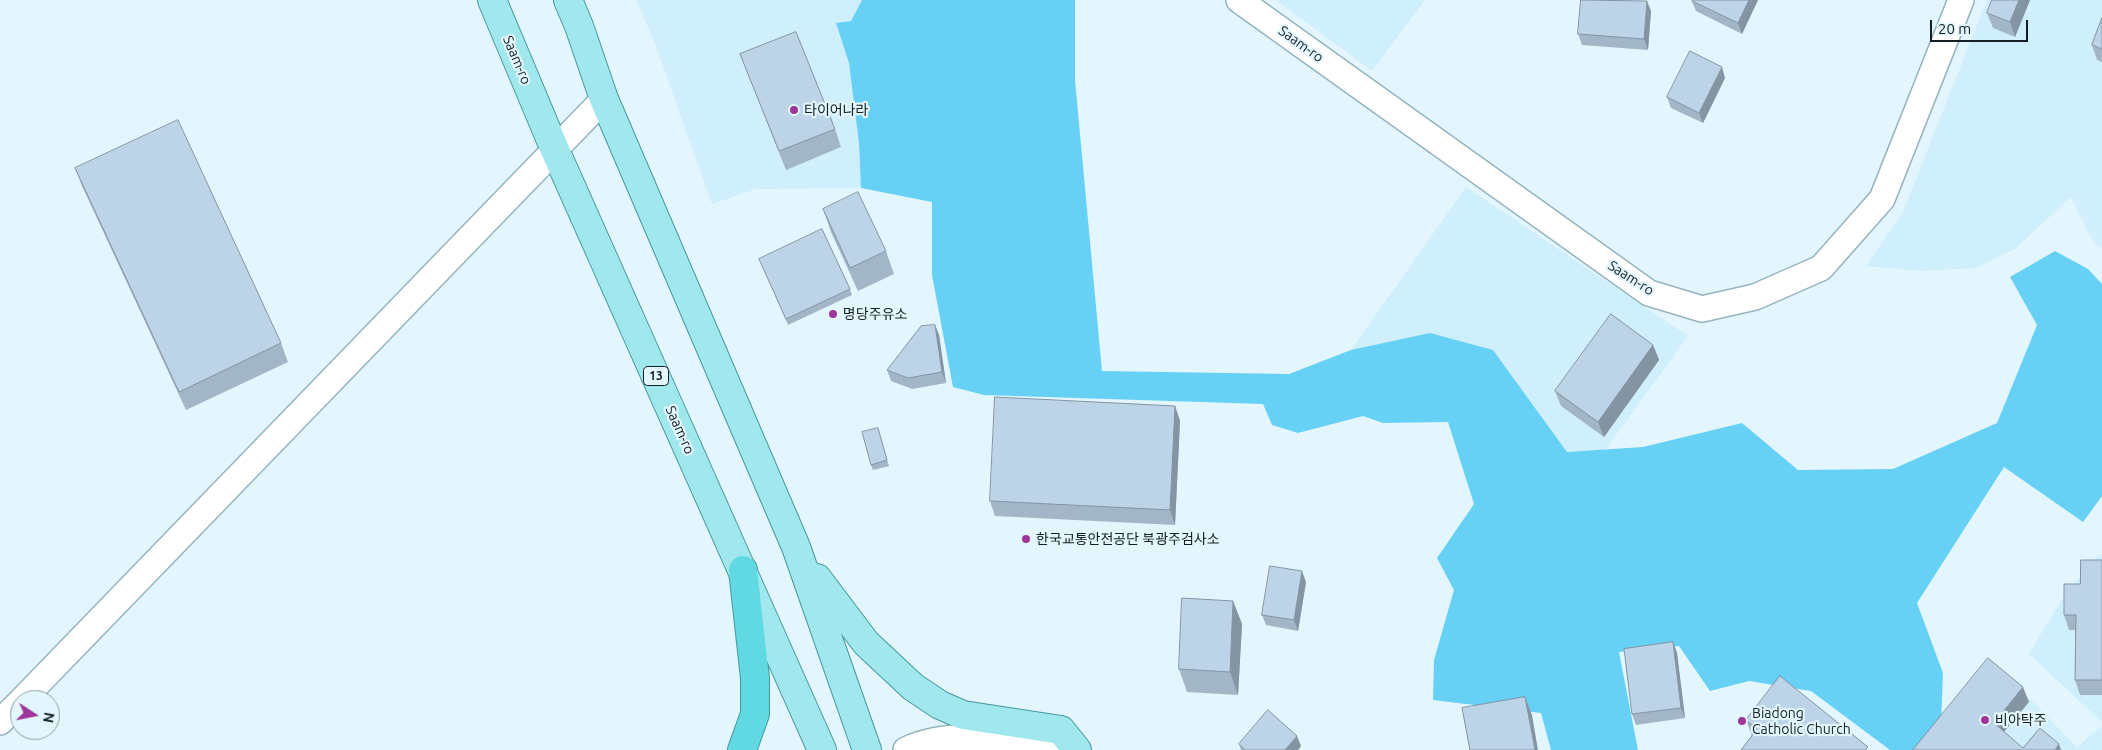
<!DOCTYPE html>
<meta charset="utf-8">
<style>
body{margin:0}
#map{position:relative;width:2102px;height:750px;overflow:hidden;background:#e3f6fd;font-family:Ubuntu,sans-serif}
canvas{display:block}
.north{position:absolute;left:10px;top:690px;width:50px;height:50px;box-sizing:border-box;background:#e3f6fd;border:1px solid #90a0a6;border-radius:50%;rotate:101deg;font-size:14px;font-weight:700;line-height:20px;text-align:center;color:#131f24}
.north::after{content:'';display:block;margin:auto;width:18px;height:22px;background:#9e3699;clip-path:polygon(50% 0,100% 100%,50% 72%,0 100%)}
.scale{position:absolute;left:1930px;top:20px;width:98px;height:22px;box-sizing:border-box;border:2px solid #131f24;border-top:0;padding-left:6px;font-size:15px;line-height:18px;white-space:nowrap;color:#131f24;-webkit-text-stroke:4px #e3f6fd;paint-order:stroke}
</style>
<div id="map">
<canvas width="2102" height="750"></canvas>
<div class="north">N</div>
<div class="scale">20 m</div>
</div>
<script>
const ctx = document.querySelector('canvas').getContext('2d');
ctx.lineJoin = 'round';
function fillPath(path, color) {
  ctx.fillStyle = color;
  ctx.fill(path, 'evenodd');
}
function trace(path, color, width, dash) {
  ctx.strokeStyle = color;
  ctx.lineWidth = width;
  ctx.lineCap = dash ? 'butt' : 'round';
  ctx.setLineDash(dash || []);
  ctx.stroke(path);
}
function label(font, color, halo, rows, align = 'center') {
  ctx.font = font + ' Ubuntu,"Noto Sans KR",sans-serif';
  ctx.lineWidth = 4.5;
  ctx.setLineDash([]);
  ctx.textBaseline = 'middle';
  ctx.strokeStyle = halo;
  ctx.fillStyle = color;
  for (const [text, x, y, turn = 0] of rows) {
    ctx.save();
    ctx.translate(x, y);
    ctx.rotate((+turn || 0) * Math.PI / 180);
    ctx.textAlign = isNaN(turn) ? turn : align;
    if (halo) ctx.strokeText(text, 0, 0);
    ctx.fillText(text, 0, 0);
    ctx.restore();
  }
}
fillPath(new Path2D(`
 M637,0H862L851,21L836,23L849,63L859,143L861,188L756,189L712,204L657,49Z
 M1276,0H1425L1372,71Z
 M1987,0H2102V249L2093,241L2071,197L2015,249L1975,268L1921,271L1866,266L1903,212Z
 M1466,187L1688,336L1605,450L1567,452L1493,350H1351Z
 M2102,554V722L2029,654L2060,602L2093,560Z
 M1986,659L2033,702L2077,747L2102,726V750H1919Z`), '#ceeffb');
fillPath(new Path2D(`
 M862,0H1075V80L1102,371L1289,374L1351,350L1430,333L1493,350L1567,452L1643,447L1742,423L1798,470L1893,469L1997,423L2037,325L2010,277L2055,251L2088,269L2102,284V496L2083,522L2004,467L1917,603L1943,673L1941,723L1919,750H1890L1811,691L1749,681L1710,691L1679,646L1619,652L1638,750H1551L1541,713L1433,700L1434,660L1454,590L1437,558L1474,504L1448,422L1383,423L1363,416L1298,433L1272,425L1263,404L984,395L953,387L932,275V202L861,188L859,143L849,63L836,23L851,21Z`), '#66d1f5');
const street = new Path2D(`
 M1239,0L1649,293L1702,309L1755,297L1821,268L1882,199L1961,0
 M22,700L604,99
 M0,722L20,702
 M906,750C952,727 1019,741 1069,750`);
const primary = new Path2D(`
 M492,0L555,150L822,750
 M568,0L579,26L604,99L796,547L867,750
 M817,578L866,643L913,687L940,705L963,715L1061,730L1077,750`);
const highway = new Path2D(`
 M742,750L755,714V678L743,570`);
trace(street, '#95b4bf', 28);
trace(primary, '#4698a0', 30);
trace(highway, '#4698a0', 30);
trace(street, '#fff', 25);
trace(primary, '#a0e8ee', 28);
trace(highway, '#61d9e2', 28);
fillPath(new Path2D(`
 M1758,0L1742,34L1696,11L1692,1Z
 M2030,0L2015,37L1993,28L1987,13Z
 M1651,11L1648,50L1582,45L1578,34Z
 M2102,18V62L2097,60L2092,45Z
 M740,54L835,129L841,147L786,170Z
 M1725,78L1703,123L1671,108L1667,97Z
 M75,168L281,343L288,362L186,410L82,186Z
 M823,209L886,251L894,274L858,291L831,232Z
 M759,259L850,289L852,295L788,325Z
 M935,325L939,335L946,383L912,389L891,381L887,370Z
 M1653,345L1659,360L1604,437L1561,406L1555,391Z
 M1175,406L1180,421L1175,525L995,516L990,501Z
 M878,428L889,466L873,470L871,465Z
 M2102,560V695H2080L2075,680V630H2069L2064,615L2080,584Z
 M1306,582L1298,631L1266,625L1262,615Z
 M1233,601L1242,624L1238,695L1187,692L1179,669Z
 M1673,642L1677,653L1685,718L1636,725L1632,714Z
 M1746,720L1869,750L1752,736Z
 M1239,744L1301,746L1298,750H1241Z`), '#a3b6c8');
fillPath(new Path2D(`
 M1749,0H1758L1742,34L1738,23Z
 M2019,0H2030L2015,37L2010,22Z
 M1647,1L1651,11L1648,50L1644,39Z
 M1722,67L1725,78L1703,123L1699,113Z
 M935,325L939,335L946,383L942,372Z
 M1653,345L1659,360L1604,437L1598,422Z
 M1175,406L1180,421L1175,525L1170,510Z
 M1302,571L1306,582L1298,631L1294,620Z
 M1233,601L1242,624L1238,695L1230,672Z
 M1673,642L1677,653L1685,718L1681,708Z
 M2023,687L2029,702L1999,738L1994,723Z
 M1525,697L1532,715L1538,750H1535Z
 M1297,736L1301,746L1298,750H1285Z
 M2059,744L2061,750H2055Z`), '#8494a2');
const building = new Path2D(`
 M1581,0L1647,1L1644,39L1578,34Z
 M1693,0H1749L1738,23L1692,1Z
 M1992,0H2019L2010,22L1987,13Z
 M2102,18V49L2092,45Z
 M796,32L835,129L779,151L740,54Z
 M1690,51L1722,67L1699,113L1667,97Z
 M178,120L281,343L179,392L75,168Z
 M858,192L886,251L850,268L823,209Z
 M822,229L850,289L786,319L759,259Z
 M1611,314L1653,345L1598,422L1555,391Z
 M935,325L942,372L908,378L887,370L921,326Z
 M995,397L1175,406L1170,510L990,501Z
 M878,428L887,460L871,465L862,432Z
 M2081,560H2102V680H2075L2076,615H2064V584H2080Z
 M1270,566L1302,571L1294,620L1262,615Z
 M1182,598L1233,601L1230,672L1179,669Z
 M1673,642L1681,708L1632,714L1624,649Z
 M1988,658L2023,687L1994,723L2023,748L2040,728L2059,744L2055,750H1913Z
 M1780,676L1868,747L1865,750H1741L1757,729L1746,720Z
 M1525,697L1535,750H1470L1462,708Z
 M1268,710L1297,736L1285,750H1245L1239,744Z`);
fillPath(building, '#bdd4e8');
trace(building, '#8494a2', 1);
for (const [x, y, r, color] of [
 [794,110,5,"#9e3699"],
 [833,314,5,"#9e3699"],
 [1026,539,5,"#9e3699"],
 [1985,720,5,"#9e3699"],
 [1742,721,5,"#9e3699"]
]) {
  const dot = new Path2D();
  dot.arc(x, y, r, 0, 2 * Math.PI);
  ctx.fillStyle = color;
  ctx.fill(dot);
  trace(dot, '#e3f6fd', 2);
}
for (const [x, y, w] of [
 [656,376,25]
]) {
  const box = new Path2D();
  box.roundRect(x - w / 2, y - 9.5, w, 19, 4);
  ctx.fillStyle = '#e3f6fd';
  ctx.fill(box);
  trace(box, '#131f24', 1);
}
label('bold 12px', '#131f24', null, [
 ["13",656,376]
]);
label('14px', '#131f24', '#e3f6fd', [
 ["Saam-ro",1301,44,36],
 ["Saam-ro",517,60,67],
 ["Saam-ro",1631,278,33],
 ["Saam-ro",680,430,66]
]);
label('14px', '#131f24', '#e3f6fd', [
 ["타이어나라",804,110],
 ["명당주유소",843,314],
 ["한국교통안전공단 북광주검사소",1036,539],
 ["Biadong",1752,713],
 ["Catholic Church",1752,729],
 ["비아탁주",1995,720]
], 'left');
</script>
